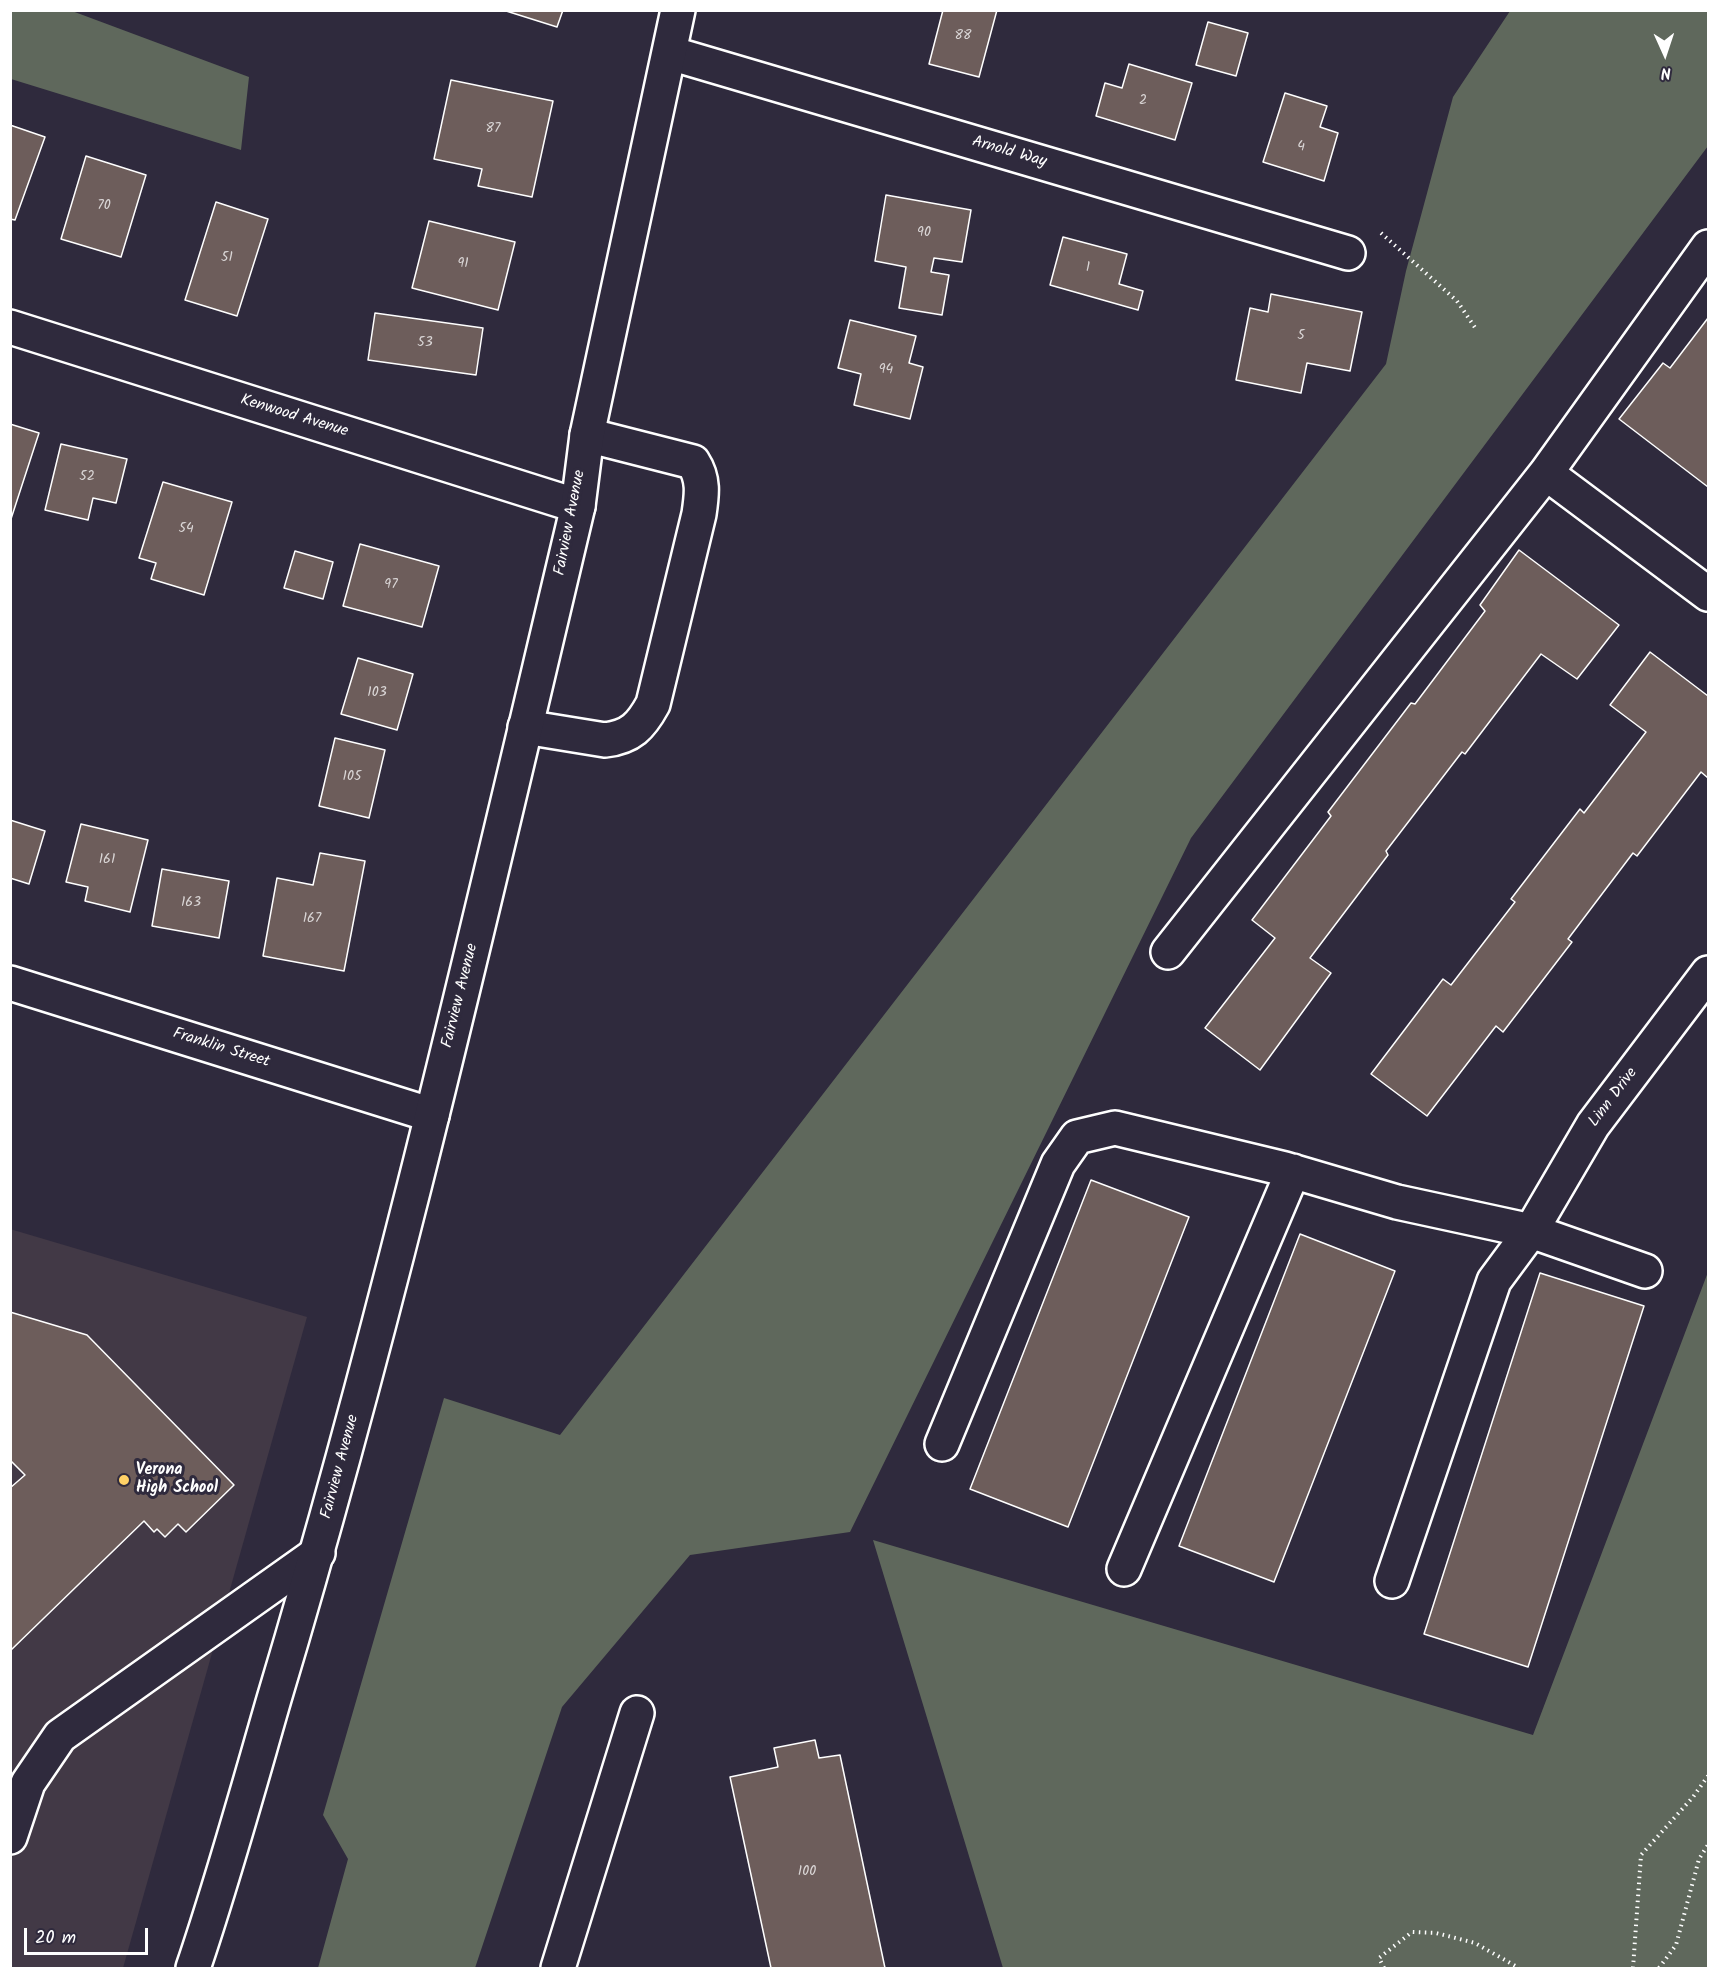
<!DOCTYPE html>
<style>
body{margin:0}
#map{position:relative;width:1719px;height:1979px;overflow:hidden;background:#2f2a3d;font-family:Kalam,sans-serif}
canvas{display:block}
.frame{position:absolute;inset:0;border:12px solid #fff;pointer-events:none}
.north{position:absolute;left:1635px;top:24px;width:60px;height:60px;-webkit-text-stroke:4px #2f2a3d;paint-order:stroke;rotate:177deg;font-size:16px;font-weight:700;line-height:24px;text-align:center;color:#fff}
.north::after{content:'';display:block;margin:auto;width:21px;height:27px;background:#fff;clip-path:polygon(50% 0,100% 100%,50% 72%,0 100%)}
.scale{position:absolute;left:24px;top:1928px;width:124px;height:27px;box-sizing:border-box;border:3px solid #fff;border-top:0;padding-left:8px;font-size:18px;line-height:21px;white-space:nowrap;color:#fff;-webkit-text-stroke:4px #2f2a3d;paint-order:stroke}
</style>
<div id="map">
<canvas width="1719" height="1979"></canvas>
<div class="frame"></div>
<div class="north">N</div>
<div class="scale">20 m</div>
</div>
<script>
const ctx = document.querySelector('canvas').getContext('2d');
ctx.lineJoin = 'round';
function fillPath(path, color) {
  ctx.fillStyle = color;
  ctx.fill(path, 'evenodd');
}
function trace(path, color, width, dash) {
  ctx.strokeStyle = color;
  ctx.lineWidth = width;
  ctx.lineCap = dash ? 'butt' : 'round';
  ctx.setLineDash(dash || []);
  ctx.stroke(path);
}
function label(font, color, halo, rows, align = 'center') {
  ctx.font = font + ' Kalam,sans-serif';
  ctx.lineWidth = 6;
  ctx.setLineDash([]);
  ctx.textBaseline = 'middle';
  ctx.strokeStyle = halo;
  ctx.fillStyle = color;
  for (const [text, x, y, turn = 0] of rows) {
    ctx.save();
    ctx.translate(x, y);
    ctx.rotate((+turn || 0) * Math.PI / 180);
    ctx.textAlign = isNaN(turn) ? turn : align;
    if (halo) ctx.strokeText(text, 0, 0);
    ctx.fillText(text, 0, 0);
    ctx.restore();
  }
}
fillPath(new Path2D(`
 M10,1229L307,1317L123,1968H11Z`), '#423946');
fillPath(new Path2D(`
 M10,11H72L249,77L241,150L11,79Z
 M1510,11H1708V146L1191,838L850,1532L690,1555L562,1707L475,1968H318L348,1859L323,1815L444,1398L560,1435L1386,364L1406,271L1453,97Z
 M1708,1272V1968H1003L873,1540L1533,1735Z`), '#5f685c');
const building = new Path2D(`
 M503,10H563L557,27Z
 M943,10H997L979,77L929,64Z
 M1208,22L1248,33L1236,76L1196,65Z
 M1129,64L1192,83L1175,140L1096,116L1105,83L1122,88Z
 M451,80L553,101L532,197L478,186L482,169L434,159Z
 M1285,93L1327,106L1320,127L1338,133L1324,181L1263,162Z
 M10,125L45,137L15,220L10,219Z
 M86,156L146,175L121,257L61,239Z
 M886,195L971,210L962,262L934,258L931,272L949,275L942,315L899,308L906,267L875,261Z
 M216,202L268,219L237,316L185,300Z
 M429,221L515,242L498,310L412,288Z
 M1063,237L1127,254L1119,284L1143,291L1138,310L1050,285Z
 M1271,294L1362,312L1350,371L1307,363L1301,393L1236,380L1250,308L1268,312Z
 M375,313L483,328L476,375L368,360Z
 M1708,318V487L1619,419L1663,363L1670,368Z
 M850,320L916,336L909,363L923,367L910,419L854,405L861,374L838,368Z
 M10,424L39,433L10,522Z
 M61,444L127,459L116,503L93,498L88,520L45,510Z
 M163,482L232,502L204,595L151,579L156,563L139,558Z
 M360,544L439,566L422,627L343,606Z
 M1519,550L1619,625L1577,679L1541,654L1465,754L1462,752L1386,851L1388,855L1310,958L1331,973L1260,1070L1205,1028L1275,938L1252,920L1331,816L1328,812L1411,703L1415,704L1485,611L1480,605Z
 M295,551L333,562L323,599L284,588Z
 M1650,652L1708,696V778L1701,772L1637,856L1633,853L1568,939L1572,942L1503,1032L1496,1026L1427,1116L1371,1074L1443,979L1451,985L1515,902L1511,899L1580,809L1584,813L1646,732L1610,705Z
 M358,658L413,674L397,730L341,714Z
 M335,738L385,750L369,818L319,806Z
 M10,820L45,831L29,884L10,878Z
 M81,824L148,840L130,912L85,901L88,887L66,882Z
 M320,853L365,861L344,971L263,956L277,878L313,885Z
 M162,869L229,881L219,938L152,926Z
 M1091,1180L1189,1217L1068,1527L970,1489Z
 M1300,1234L1395,1271L1274,1582L1179,1546Z
 M1540,1273L1644,1306L1528,1667L1424,1634Z
 M10,1312L87,1335L234,1485L186,1532L178,1524L165,1537L157,1529L154,1532L144,1521L10,1651V1488L25,1475L10,1460Z
 M815,1740L819,1758L840,1755L885,1968H771L730,1777L778,1767L774,1748Z`);
fillPath(building, '#6d5d5b');
trace(building, '#fff', 1.5);
const minor = new Path2D(`
 M670,53L1348,253
 M10,327L578,506
 M1546,473L1708,594
 M525,727L605,740C631,737 641,726 653,704L699,514C702,494 704,479 693,462L587,435
 M1168,952L1546,473L1708,247
 M10,983L432,1115
 M942,1444L1058,1164L1077,1137L1115,1128L1285,1169L1397,1202L1531,1231L1645,1271
 M1124,1569L1293,1171
 M1392,1581L1494,1281L1531,1231L1593,1125L1708,973
 M10,1837L28,1783L60,1736L318,1553
 M558,1968L637,1713`);
const major = new Path2D(`
 M193,1968C223,1880 248,1789 274,1699C392,1306 483,905 578,506L587,435L678,10`);
trace(minor, '#fff', 38);
trace(major, '#fff', 38);
trace(new Path2D(`
 M1381,233L1457,301L1476,329
 M1384,1968L1379,1958L1412,1932L1436,1933L1475,1943L1519,1968
 M1633,1968L1641,1855L1693,1797L1708,1776
 M1659,1968L1676,1945L1699,1859L1708,1845`), '#fff', 4, [1.5, 4.5]);
trace(minor, '#2f2a3d', 33);
trace(major, '#2f2a3d', 33);
for (const [x, y, r, color] of [
 [124,1480,6,"#ffd166"]
]) {
  const dot = new Path2D();
  dot.arc(x, y, r, 0, 2 * Math.PI);
  ctx.fillStyle = color;
  ctx.fill(dot);
  trace(dot, '#2f2a3d', 2);
}
label('14px', '#dad6d6', null, [
 ["88",963,37],
 ["2",1143,102],
 ["87",493,130],
 ["4",1301,148],
 ["70",104,207],
 ["90",924,234],
 ["51",227,259],
 ["91",463,265],
 ["1",1088,269],
 ["5",1301,337],
 ["53",425,344],
 ["94",886,371],
 ["52",87,478],
 ["54",186,530],
 ["97",391,586],
 ["103",377,694],
 ["105",352,778],
 ["161",107,861],
 ["163",191,904],
 ["167",312,920],
 ["100",807,1873]
]);
label('16px', '#fff', '#2f2a3d', [
 ["Arnold Way",1009,153,16],
 ["Kenwood Avenue",294,417,17],
 ["Fairview Avenue",571,523,-79],
 ["Fairview Avenue",461,996,-76],
 ["Franklin Street",221,1049,17],
 ["Linn Drive",1614,1098,-53],
 ["Fairview Avenue",341,1467,-75]
]);
label('bold 16px', '#fff', '#2f2a3d', [
 ["Verona",136,1471],
 ["High School",136,1489]
], 'left');
</script>
